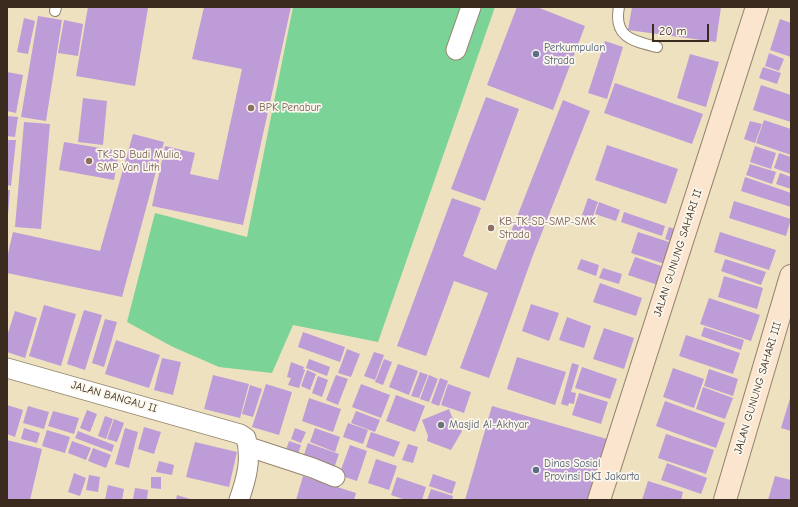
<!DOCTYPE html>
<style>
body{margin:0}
#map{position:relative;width:798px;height:507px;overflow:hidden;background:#eee1c0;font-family:"Comic Neue",sans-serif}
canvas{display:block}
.frame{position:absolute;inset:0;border:8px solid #3b2a1e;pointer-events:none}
.scale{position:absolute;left:652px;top:24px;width:57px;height:18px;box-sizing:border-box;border:2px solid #3b2a1e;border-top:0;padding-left:5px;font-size:12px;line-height:14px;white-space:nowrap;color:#3b2a1e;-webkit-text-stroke:3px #fbf7ec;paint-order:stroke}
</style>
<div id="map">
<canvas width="798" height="507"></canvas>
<div class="frame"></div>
<div class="scale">20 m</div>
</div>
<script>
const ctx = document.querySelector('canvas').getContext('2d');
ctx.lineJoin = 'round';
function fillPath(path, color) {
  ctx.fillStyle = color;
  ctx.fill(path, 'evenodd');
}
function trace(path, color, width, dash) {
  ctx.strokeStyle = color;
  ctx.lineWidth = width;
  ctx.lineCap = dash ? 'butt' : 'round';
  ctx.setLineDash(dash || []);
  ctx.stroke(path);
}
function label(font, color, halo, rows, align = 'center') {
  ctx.font = font + ' "Comic Neue",sans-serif';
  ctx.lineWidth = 3.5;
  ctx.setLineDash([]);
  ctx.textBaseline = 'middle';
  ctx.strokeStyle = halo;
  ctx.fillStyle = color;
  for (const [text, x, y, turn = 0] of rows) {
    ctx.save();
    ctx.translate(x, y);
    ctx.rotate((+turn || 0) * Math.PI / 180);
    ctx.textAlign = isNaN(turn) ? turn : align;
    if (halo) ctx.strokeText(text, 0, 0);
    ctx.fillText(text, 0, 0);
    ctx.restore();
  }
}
fillPath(new Path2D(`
 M293,7H495L378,342L293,325L272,373L219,367L173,347L127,322L155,213L247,237Z`), '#7bd398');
fillPath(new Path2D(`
 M88,7L148,8L135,86L76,76Z
 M204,7H291L243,225L152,206L165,146L195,153L190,174L218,180L242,69L192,59Z
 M517,7H537L585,26L553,110L487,85Z
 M632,7H721L716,42L628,30Z
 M38,16L62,20L46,121L21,117Z
 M24,18L35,21L28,54L17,52Z
 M780,19L791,23V57L770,50Z
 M64,20L83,24L78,56L58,53Z
 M605,41L623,47L607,99L588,93Z
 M769,53L784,59L779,71L765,66Z
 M690,54L719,62L706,107L677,98Z
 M763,67L781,73L777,84L759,78Z
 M7,72L23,75L16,113L7,111Z
 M615,83L703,114L692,144L604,113Z
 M761,85L791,95V122L753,110Z
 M486,97L519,109L485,201L451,189Z
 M83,98L107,101L103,145L78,142Z
 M563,100L590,111L533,255L489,378L460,368L488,293L454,281L426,356L397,346L452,198L481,208L463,256L496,270Z
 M7,116L18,117L15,137L7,136Z
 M764,120L791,129V155L756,143Z
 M750,121L762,124L755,143L744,139Z
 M24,122L50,124L41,229L15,227Z
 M133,134L164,142L122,297L7,273V258L13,232L100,251Z
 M7,140H16L11,186L7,185Z
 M64,142L119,151L114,180L59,170Z
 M607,145L678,169L666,204L595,180Z
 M755,146L776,153L771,169L750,162Z
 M779,153L791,157V174L774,168Z
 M750,164L776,172L772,184L746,175Z
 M780,173L791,177V189L776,184Z
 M745,177L791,193V207L741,191Z
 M7,190H10L8,215H7Z
 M588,198L598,202L591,222L581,218Z
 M734,201L791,219L786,236L729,218Z
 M599,202L620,210L616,221L595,214Z
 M624,212L665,226L662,236L621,222Z
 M669,227L680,231L676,243L665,239Z
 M638,232L672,243L665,264L631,253Z
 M720,232L776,250L769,270L714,252Z
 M635,257L664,267L658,285L628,275Z
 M581,259L599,265L596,276L577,269Z
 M725,259L766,272L761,285L721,271Z
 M603,268L622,274L619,284L599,278Z
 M724,276L763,288L757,309L718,297Z
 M600,283L642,298L636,316L593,302Z
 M709,298L760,315L751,341L700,324Z
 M531,304L559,313L549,341L522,331Z
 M44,305L76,314L61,366L29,356Z
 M84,310L102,315L85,370L67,364Z
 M15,311L37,318L25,358L7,352V336Z
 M567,317L591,326L584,348L559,340Z
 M105,319L117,322L104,367L92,363Z
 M704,327L744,340L741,350L701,336Z
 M604,328L634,338L624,369L593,359Z
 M303,332L345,347L340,362L298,347Z
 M686,335L740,353L733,374L679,356Z
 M116,340L160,355L149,388L105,374Z
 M347,349L360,354L351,377L338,373Z
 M374,352L384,355L375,380L364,376Z
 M517,357L566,372L555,405L507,389Z
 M162,358L181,362L173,395L154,390Z
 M309,359L330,367L327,376L306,368Z
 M384,359L392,362L383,385L375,382Z
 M291,362L304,367L303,369L305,370L299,388L288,385L291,378L287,377Z
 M572,363L579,365L571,392L576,393L574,404L569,403L568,406L561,404Z
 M398,364L418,371L409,395L389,387Z
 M582,367L617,379L610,399L575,388Z
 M673,368L704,379L694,408L663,397Z
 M709,369L738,379L733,396L704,386Z
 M307,370L316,374L310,390L301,386Z
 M420,372L428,375L419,398L411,396Z
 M213,375L249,384L240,418L204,409Z
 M336,375L348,379L338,405L326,400Z
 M429,375L438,379L429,402L420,399Z
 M318,376L328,380L322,397L312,393Z
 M440,378L448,381L439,406L431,403Z
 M266,384L292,392L279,435L252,427Z
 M361,384L390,395L381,418L352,407Z
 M448,384L471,392L464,413L441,405Z
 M250,385L262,389L253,417L242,414Z
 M703,387L733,398L725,419L696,409Z
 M579,393L608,402L601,424L572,415Z
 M396,395L425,406L415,432L386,421Z
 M791,395V431L781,428Z
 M309,398L341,409L333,432L302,421Z
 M665,401L725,423L716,448L656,426Z
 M7,405L23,410L15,437L7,434Z
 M28,406L49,412L44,429L23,423Z
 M492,406L607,439L590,500H465Z
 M449,409L452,417L462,431L451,450L427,441L428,436L422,420Z
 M87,410L97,414L90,432L80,428Z
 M53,411L79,418L74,434L48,426Z
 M356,411L380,420L375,432L351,423Z
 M105,416L113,419L106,439L98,436Z
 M114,419L124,423L117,442L107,439Z
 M348,423L368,430L363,444L343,437Z
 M144,427L161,432L154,454L138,449Z
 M24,428L40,433L37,443L21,439Z
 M125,428L138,432L129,468L115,464Z
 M295,428L306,432L301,443L291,439Z
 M315,428L340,437L335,452L310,442Z
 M47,430L70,437L65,453L42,446Z
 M78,431L114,445L112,452L75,438Z
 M371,432L400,442L394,457L366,447Z
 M666,434L714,450L706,474L658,458Z
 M7,440L42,449L30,500H7Z
 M72,441L91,448L86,460L68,453Z
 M289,441L301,445L296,460L284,456Z
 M195,442L237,452L229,487L186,477Z
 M308,443L339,454L332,474L301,463Z
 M408,444L418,447L413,463L402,460Z
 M350,445L367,451L357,481L339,475Z
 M93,448L111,455L106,468L88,461Z
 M376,459L397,466L389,490L368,483Z
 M159,461L174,465L172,475L156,472Z
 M667,463L707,478L701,494L661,480Z
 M74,473L86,478L80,496L68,492Z
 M433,474L456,482L452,494L429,486Z
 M89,475L100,477L98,492L86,490Z
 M303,476L356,493L354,500H296Z
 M775,476L791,480V500H768Z
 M151,477H161V489L151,488Z
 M397,477L426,487L422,500H406L391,495Z
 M648,481L683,492L681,500H642Z
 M108,485L124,489L122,500H105Z
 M135,488L148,490L147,500L133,499Z
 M431,489L453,496L452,500H427Z
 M177,495L190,499V500H176Z`), '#be9cd7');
const lane = new Path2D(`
 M619,7C613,38 634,41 657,47
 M55,11L56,7`);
const street = new Path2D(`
 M456,50L471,7
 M7,368L240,434L246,438C252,460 246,480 239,500
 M249,447L313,468L335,477`);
const secondary = new Path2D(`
 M599,500L757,7
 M725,500L791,276`);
trace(lane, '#94866f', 12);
trace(street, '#94866f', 21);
trace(secondary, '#94866f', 24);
trace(lane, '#fff', 10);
trace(street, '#fff', 19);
trace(secondary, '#fce5cf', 22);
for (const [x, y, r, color] of [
 [536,54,4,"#5c6f8a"],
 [251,108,4,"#8d6e63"],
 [89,161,4,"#8d6e63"],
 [491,228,4,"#8d6e63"],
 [441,425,4,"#6b7280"],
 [536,470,4,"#5c6f8a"]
]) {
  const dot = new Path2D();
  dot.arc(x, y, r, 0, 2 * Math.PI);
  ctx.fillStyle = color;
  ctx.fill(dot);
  trace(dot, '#fbf7ec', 1.5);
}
label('11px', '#4e5e75', '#fbf7ec', [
 ["Perkumpulan",544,48],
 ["Strada",544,61],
 ["Dinas Sosial",544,464],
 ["Provinsi DKI Jakarta",544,477]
], 'left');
label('11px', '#785e54', '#fbf7ec', [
 ["BPK Penabur",259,108],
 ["TK-SD Budi Mulia,",97,155],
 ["SMP Van Lith",97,168],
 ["KB-TK-SD-SMP-SMK",499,222],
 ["Strada",499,235]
], 'left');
label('11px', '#3b2a1e', '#fbf7ec', [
 ["JALAN GUNUNG SAHARI II",678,253,-72],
 ["JALAN GUNUNG SAHARI III",758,388,-73],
 ["JALAN BANGAU II",114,397,16]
]);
label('11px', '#5b616d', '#fbf7ec', [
 ["Masjid Al-Akhyar",449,425]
], 'left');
</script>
